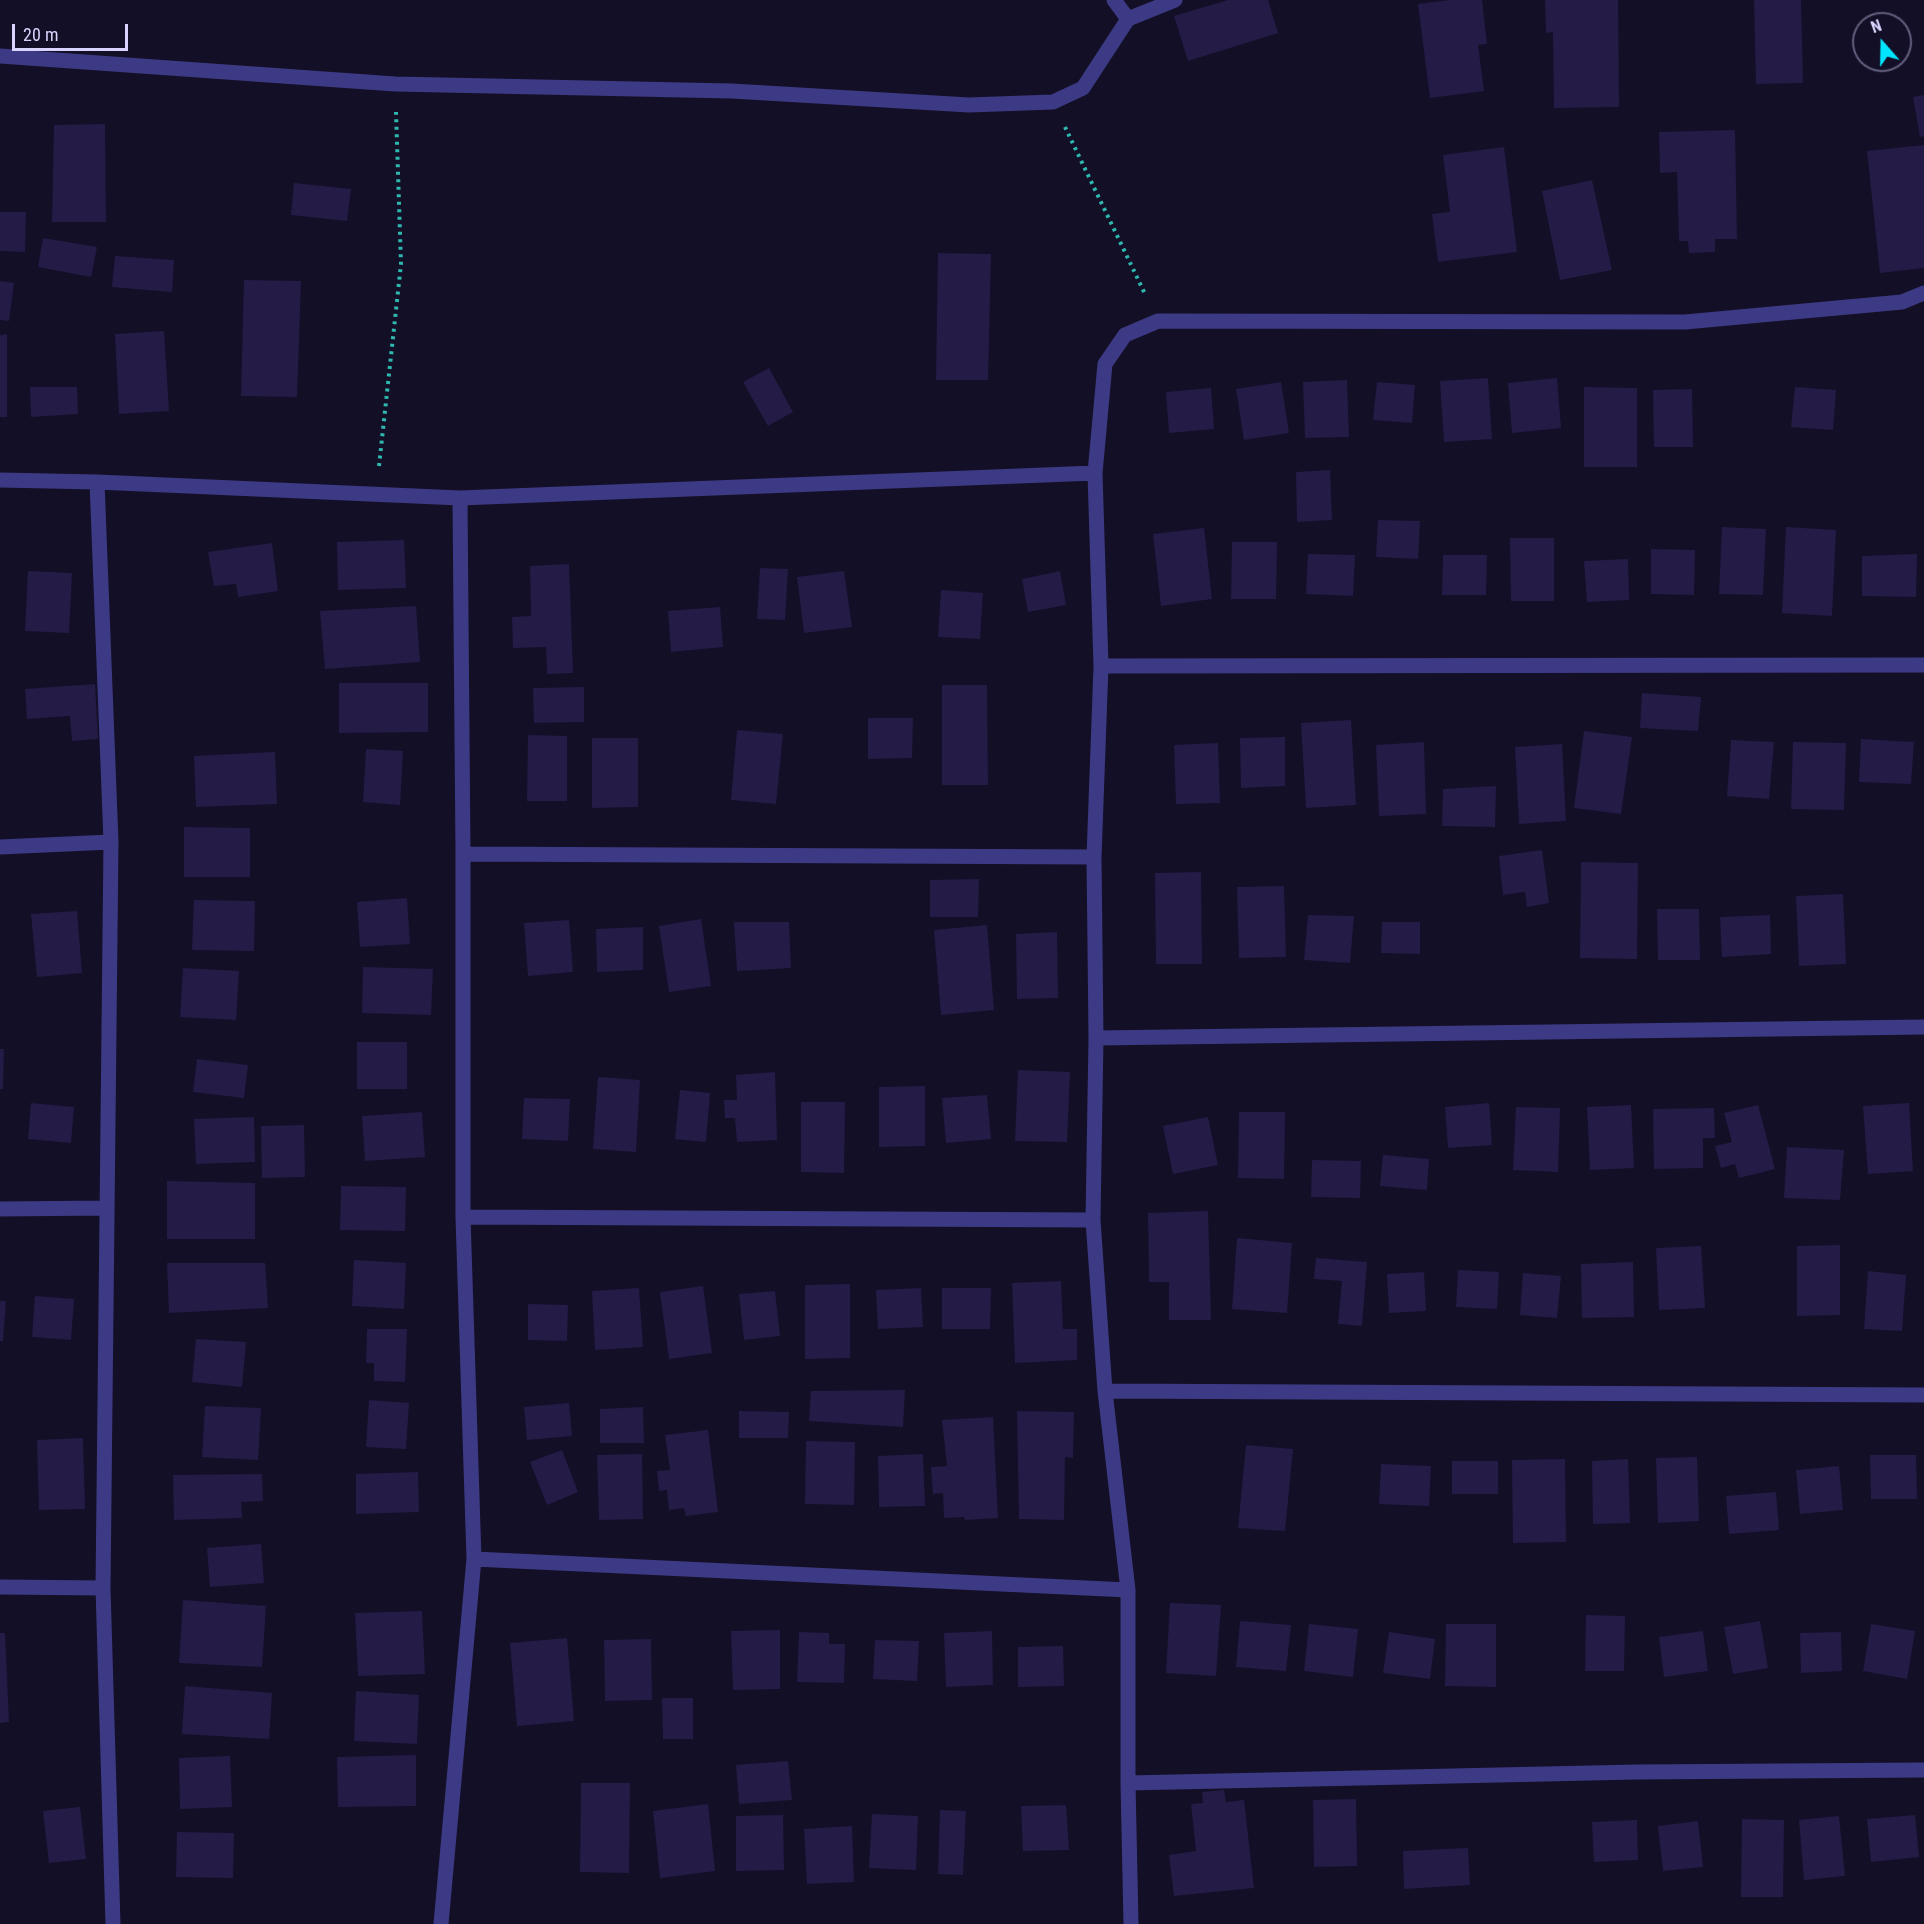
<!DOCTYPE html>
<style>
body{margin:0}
#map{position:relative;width:1924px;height:1924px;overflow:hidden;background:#130f26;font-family:"Roboto Condensed",sans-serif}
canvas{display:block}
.north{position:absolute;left:1852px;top:12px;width:60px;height:60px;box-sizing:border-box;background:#130f26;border:2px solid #625e7d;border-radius:50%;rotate:340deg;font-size:16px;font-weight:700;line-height:24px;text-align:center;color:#d9d4ff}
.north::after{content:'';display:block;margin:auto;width:21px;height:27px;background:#00e5ff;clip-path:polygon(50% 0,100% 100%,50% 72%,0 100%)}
.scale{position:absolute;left:12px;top:24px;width:116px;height:27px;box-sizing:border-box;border:3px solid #d9d4ff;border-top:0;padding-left:8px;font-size:18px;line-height:21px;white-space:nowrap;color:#d9d4ff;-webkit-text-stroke:4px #130f26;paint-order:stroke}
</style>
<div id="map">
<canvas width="1924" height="1924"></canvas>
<div class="north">N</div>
<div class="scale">20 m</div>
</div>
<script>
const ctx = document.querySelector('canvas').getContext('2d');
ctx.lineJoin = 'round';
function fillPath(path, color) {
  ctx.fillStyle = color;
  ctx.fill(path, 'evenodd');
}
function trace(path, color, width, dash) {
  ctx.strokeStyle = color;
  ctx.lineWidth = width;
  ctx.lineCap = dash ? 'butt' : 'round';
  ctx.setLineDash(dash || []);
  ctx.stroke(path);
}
fillPath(new Path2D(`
 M1228,0H1268L1278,33L1188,61L1174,16Z
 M1450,0H1482L1487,44L1478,45L1484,91L1430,98L1418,4Z
 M1545,0H1618L1619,107L1554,108L1553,32L1546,33Z
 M1754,0H1801L1803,83L1756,84Z
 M1924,95V136L1920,137L1913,97Z
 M105,124L106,222H52L54,125Z
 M1735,130L1737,239H1715V252L1689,253L1688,241H1679L1677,172L1660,173L1659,132Z
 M1924,145V268L1880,273L1867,151Z
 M1504,147L1517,252L1438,262L1432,214L1450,212L1443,155Z
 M1592,180L1612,270L1560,280L1542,191Z
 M294,183L351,189L347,221L291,215Z
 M0,212H26L25,252L0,251Z
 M43,238L97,247L91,277L38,267Z
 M938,253L991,254L988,380H936Z
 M115,256L174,260L172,292L112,287Z
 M244,280L301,281L297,397L241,396Z
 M0,281L14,283L9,321L0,320Z
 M164,331L169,411L119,414L115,334Z
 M7,334V417H0V335Z
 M769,368L793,412L768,426L743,382Z
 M1488,378L1492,439L1444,442L1440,381Z
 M1557,378L1561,428L1512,433L1508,383Z
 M1347,380L1349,437L1305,438L1303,382Z
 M1281,382L1289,433L1244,440L1236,389Z
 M1377,382L1415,385L1412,423L1373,420Z
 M30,387H77L78,414L31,417Z
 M1584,387L1637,388V467H1584Z
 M1795,387L1836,390L1833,430L1791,427Z
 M1211,388L1214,429L1169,433L1166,392Z
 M1692,389L1693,447H1654L1653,390Z
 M1330,470L1332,520L1297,522L1296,472Z
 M1378,520L1420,521L1418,559L1376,557Z
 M1722,527L1766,529L1763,595L1719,594Z
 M1786,527L1836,530L1832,616L1782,613Z
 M1204,528L1212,599L1161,606L1153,534Z
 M1510,538H1554V601H1511Z
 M404,540L406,588L338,590L337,542Z
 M1232,542H1277L1276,599H1231Z
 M272,543L278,591L238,597L236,584L214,586L208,552Z
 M1651,549L1695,550L1694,595L1651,594Z
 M1308,554L1355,555L1353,596L1306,594Z
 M1917,554L1916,597L1862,596V556Z
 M1443,555H1487L1486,595H1442Z
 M1628,559L1629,600L1587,602L1584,561Z
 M569,564L573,673L547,674L546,647L513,648L512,617L531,616L530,566Z
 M760,568L788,569L785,620L757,619Z
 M28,571L72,573L69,633L25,631Z
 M844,571L852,627L804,633L797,577Z
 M1060,571L1066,605L1028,612L1022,579Z
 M941,590L983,593L980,639L938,637Z
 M416,606L420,662L325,669L320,611Z
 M720,607L723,647L671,652L668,611Z
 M339,683H428V732L339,733Z
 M95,684L98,739L72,741L70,716L27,719L25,689Z
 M942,685H987L988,785H942Z
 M584,687V722L534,723L533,688Z
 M1642,693L1701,697L1698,731L1640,728Z
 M868,718H913L912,758L868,759Z
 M1351,720L1356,805L1306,808L1301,723Z
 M737,730L783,734L776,804L731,800Z
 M1584,731L1632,737L1621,814L1574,808Z
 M528,735L567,736V801H527Z
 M1285,737V786L1241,788L1240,738Z
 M592,738H638V807L592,808Z
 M1861,739L1914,742L1911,784L1859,782Z
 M1731,740L1774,742L1769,799L1727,796Z
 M1424,742L1426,814L1379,816L1376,745Z
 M1793,742L1846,743L1844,810L1791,809Z
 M1218,743L1220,803L1176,804L1174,745Z
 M1562,744L1566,821L1519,824L1515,747Z
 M366,749L403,751L400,805L363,802Z
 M275,752L277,804L196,807L194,756Z
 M1496,786L1495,827L1442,826L1443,789Z
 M184,827L250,828V877H184Z
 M1542,850L1549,903L1527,907L1525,892L1503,895L1499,856Z
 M1581,862L1638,863L1637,959L1580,958Z
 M1201,872L1202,964H1156L1155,873Z
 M979,879L978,917H930V880Z
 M1284,886L1286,957L1239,958L1237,887Z
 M1843,894L1846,964L1799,966L1796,896Z
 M407,898L410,944L360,947L357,902Z
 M194,900L255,901L254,951L192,950Z
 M1657,909H1699L1700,960H1658Z
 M77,911L82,973L37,977L31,914Z
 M1308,915L1354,916L1350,963L1304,960Z
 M1770,915L1771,954L1722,957L1720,917Z
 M701,919L711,986L669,992L659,926Z
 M569,920L573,972L528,976L524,923Z
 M734,922H789L791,968L737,971Z
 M1382,922H1420V954L1381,953Z
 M987,925L994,1010L941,1015L934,930Z
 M643,927V970L597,972L596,929Z
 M1057,932L1058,998L1017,999L1016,934Z
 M363,967L433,969L431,1015L362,1013Z
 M183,968L239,971L236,1020L180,1017Z
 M357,1042H407V1089H357Z
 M0,1049H4L3,1089H0Z
 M197,1059L248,1065L244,1098L193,1092Z
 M1018,1070L1070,1072L1067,1142L1015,1141Z
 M775,1072L777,1140L737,1142L735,1118H725L724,1100H737L736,1075Z
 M598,1077L640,1080L636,1152L593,1149Z
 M925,1086V1146L879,1147V1087Z
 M680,1090L710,1093L706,1142L675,1139Z
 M987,1095L991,1139L946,1143L942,1098Z
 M524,1098L570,1099L568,1141L522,1139Z
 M801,1102H845L844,1173L801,1172Z
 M31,1103L74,1107L71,1143L28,1139Z
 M1489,1103L1492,1145L1448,1148L1445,1107Z
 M1909,1103L1913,1171L1868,1174L1863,1106Z
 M1631,1105L1634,1168L1590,1170L1587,1107Z
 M1758,1105L1775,1169L1739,1178L1735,1164L1721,1168L1715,1146L1732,1142L1724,1113Z
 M1516,1107L1560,1108L1558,1172L1513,1170Z
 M1714,1108L1715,1138H1703V1168L1654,1169L1653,1109Z
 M422,1112L425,1157L365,1161L362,1116Z
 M1239,1112H1285L1284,1179L1238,1178Z
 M254,1117L255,1162L196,1164L194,1119Z
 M1208,1117L1218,1165L1173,1174L1163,1126Z
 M304,1125L305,1177L262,1178L261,1126Z
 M1787,1147L1844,1150L1840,1200L1784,1198Z
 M1383,1155L1429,1159L1427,1190L1380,1186Z
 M1312,1160L1361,1161L1360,1198L1311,1197Z
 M167,1181L255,1183V1239H167Z
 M341,1186L406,1187L405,1231L340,1230Z
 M1208,1211L1211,1320H1169V1282H1149L1148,1213Z
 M1237,1238L1292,1243L1287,1313L1232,1309Z
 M1840,1245V1315L1797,1316V1246Z
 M1701,1246L1705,1308L1659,1310L1656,1248Z
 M1316,1258L1367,1262L1362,1326L1338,1324L1342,1281L1314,1279Z
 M354,1260L406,1263L404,1309L352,1306Z
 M1633,1262L1634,1317L1582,1318L1581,1264Z
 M167,1263H265L268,1308L169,1313Z
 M1458,1270L1499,1272L1497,1309L1456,1307Z
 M1868,1271L1906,1275L1902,1331L1864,1329Z
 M1424,1272L1426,1311L1389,1313L1387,1274Z
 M1523,1273L1561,1276L1557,1318L1520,1315Z
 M1061,1281L1063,1329H1077V1360L1015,1363L1012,1283Z
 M850,1284V1358L805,1359V1285Z
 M703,1286L712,1353L669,1359L660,1292Z
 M639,1288L643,1347L595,1350L592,1291Z
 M921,1288L923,1327L878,1329L876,1290Z
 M942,1288H991L990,1329H942Z
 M775,1291L780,1336L744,1340L739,1294Z
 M35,1296L74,1299L71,1340L32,1337Z
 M0,1301H6L3,1341H0Z
 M528,1304L568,1305L567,1341L528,1340Z
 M367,1329H407L405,1382L374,1381V1363H366Z
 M196,1339L246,1342L242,1387L192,1382Z
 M905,1390L903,1427L809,1421L811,1391Z
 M369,1400L409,1403L406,1449L366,1447Z
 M569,1403L572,1436L527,1440L524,1407Z
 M205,1406L261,1408L258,1460L202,1457Z
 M643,1407L644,1443H600V1409Z
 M739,1411L789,1412L788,1438H739Z
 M1017,1411L1074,1412L1073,1458L1065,1457L1064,1520L1019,1519Z
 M993,1417L998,1518L965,1520L964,1517L944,1518L943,1493L933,1494L931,1467L947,1466L942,1420Z
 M708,1430L718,1512L686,1516L684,1508L669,1510L667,1490L659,1491L657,1471L670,1470L665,1435Z
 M83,1438L85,1509L39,1510L37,1440Z
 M806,1441L855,1442L854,1505L805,1504Z
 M1246,1445L1293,1449L1285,1531L1238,1528Z
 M562,1450L578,1492L547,1505L530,1462Z
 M642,1454L643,1519L599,1520L597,1455Z
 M923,1454L925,1506L879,1507L878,1456Z
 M1870,1455H1916L1917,1499H1871Z
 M1697,1457L1699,1521L1658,1523L1656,1458Z
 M1565,1459L1566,1542L1513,1543L1512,1460Z
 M1628,1459L1630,1523L1593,1524L1592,1461Z
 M1452,1461H1498V1494H1452Z
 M1381,1464L1431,1466L1429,1506L1379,1504Z
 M1839,1466L1843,1510L1800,1514L1796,1470Z
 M418,1472L419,1512L356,1514V1474Z
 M262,1474L263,1501L241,1502L242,1518L174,1520L173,1475Z
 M1776,1492L1779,1530L1729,1534L1726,1496Z
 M261,1544L264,1583L210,1587L207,1548Z
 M183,1600L266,1606L262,1667L179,1663Z
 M1170,1603L1221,1605L1216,1676L1166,1673Z
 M422,1611L425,1674L358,1676L355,1613Z
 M1586,1615L1625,1616L1624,1671H1585Z
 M1240,1621L1291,1625L1286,1671L1236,1667Z
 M1760,1621L1768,1668L1733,1674L1724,1627Z
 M1309,1624L1358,1629L1353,1677L1304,1671Z
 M1446,1624H1496V1687L1445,1686Z
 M1871,1624L1915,1631L1907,1679L1863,1671Z
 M780,1630V1689L733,1690L731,1631Z
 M992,1631L993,1685L946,1687L944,1633Z
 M1703,1631L1708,1671L1664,1677L1659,1637Z
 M799,1632L829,1633V1644H845L844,1683L797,1682Z
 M1389,1632L1435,1639L1430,1679L1383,1673Z
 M1841,1632L1842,1671L1801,1673L1800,1633Z
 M0,1633H5L9,1722L0,1723Z
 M567,1638L574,1721L517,1726L510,1643Z
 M651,1639L652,1700L605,1701L604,1640Z
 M875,1640L919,1641L917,1681L873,1679Z
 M1063,1646L1064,1686L1018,1687V1647Z
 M185,1686L272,1693L269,1739L182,1734Z
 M356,1691L419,1695L417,1744L354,1741Z
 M662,1698H693V1739H663Z
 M416,1755V1806L338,1807L337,1757Z
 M230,1756L232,1807L180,1809L179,1758Z
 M788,1761L792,1800L739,1804L736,1765Z
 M581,1783H630L629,1873L580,1872Z
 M1224,1790L1226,1802L1244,1800L1254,1888L1174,1896L1169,1855L1196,1851L1191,1804L1203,1803L1202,1792Z
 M1356,1799L1357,1866L1314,1867L1313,1800Z
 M708,1804L715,1871L660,1878L653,1811Z
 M1066,1805L1069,1850L1023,1851L1021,1806Z
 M80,1807L86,1859L49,1863L43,1811Z
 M940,1810L966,1811L963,1875L938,1874Z
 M872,1814L918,1816L916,1870L869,1868Z
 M783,1815L784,1870L736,1871V1816Z
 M1915,1815L1919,1857L1871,1862L1867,1819Z
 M1839,1816L1845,1876L1804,1880L1799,1820Z
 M1742,1819L1784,1820L1783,1897H1741Z
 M1637,1820L1638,1860L1594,1862L1592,1822Z
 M1698,1821L1703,1867L1663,1871L1658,1826Z
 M852,1826L854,1882L807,1884L804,1829Z
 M177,1832L234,1833L233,1878L176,1877Z
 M1468,1848L1470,1885L1404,1889L1403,1851Z`), '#241b47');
trace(new Path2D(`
 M1065,127L1146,296
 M379,466L401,264L396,112`), '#2fb8b0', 4, [3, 4.5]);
trace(new Path2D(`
 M1114,0L1128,19
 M0,56L395,84L732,91L969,105L1053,102L1083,88L1128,19L1175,0
 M0,480L97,482L460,498L1095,473
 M97,482L111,842L103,1588L113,1924
 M1101,666L1924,665
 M0,847L111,842
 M463,854L1094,857
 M1096,1038L1924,1027
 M0,1209L106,1208
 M463,1217L1093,1220
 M1105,1391L1924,1395
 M474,1559L1128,1590
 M0,1587L103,1588
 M1128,1783L1637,1772L1924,1770
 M441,1924L474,1559L463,1217V854L460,498
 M1131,1924L1128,1783V1590L1105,1391L1093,1220L1096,1038L1094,857L1101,666L1095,473L1105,364L1125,335L1158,321L1685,322L1902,302L1924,293`), '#3d3a85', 15);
</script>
